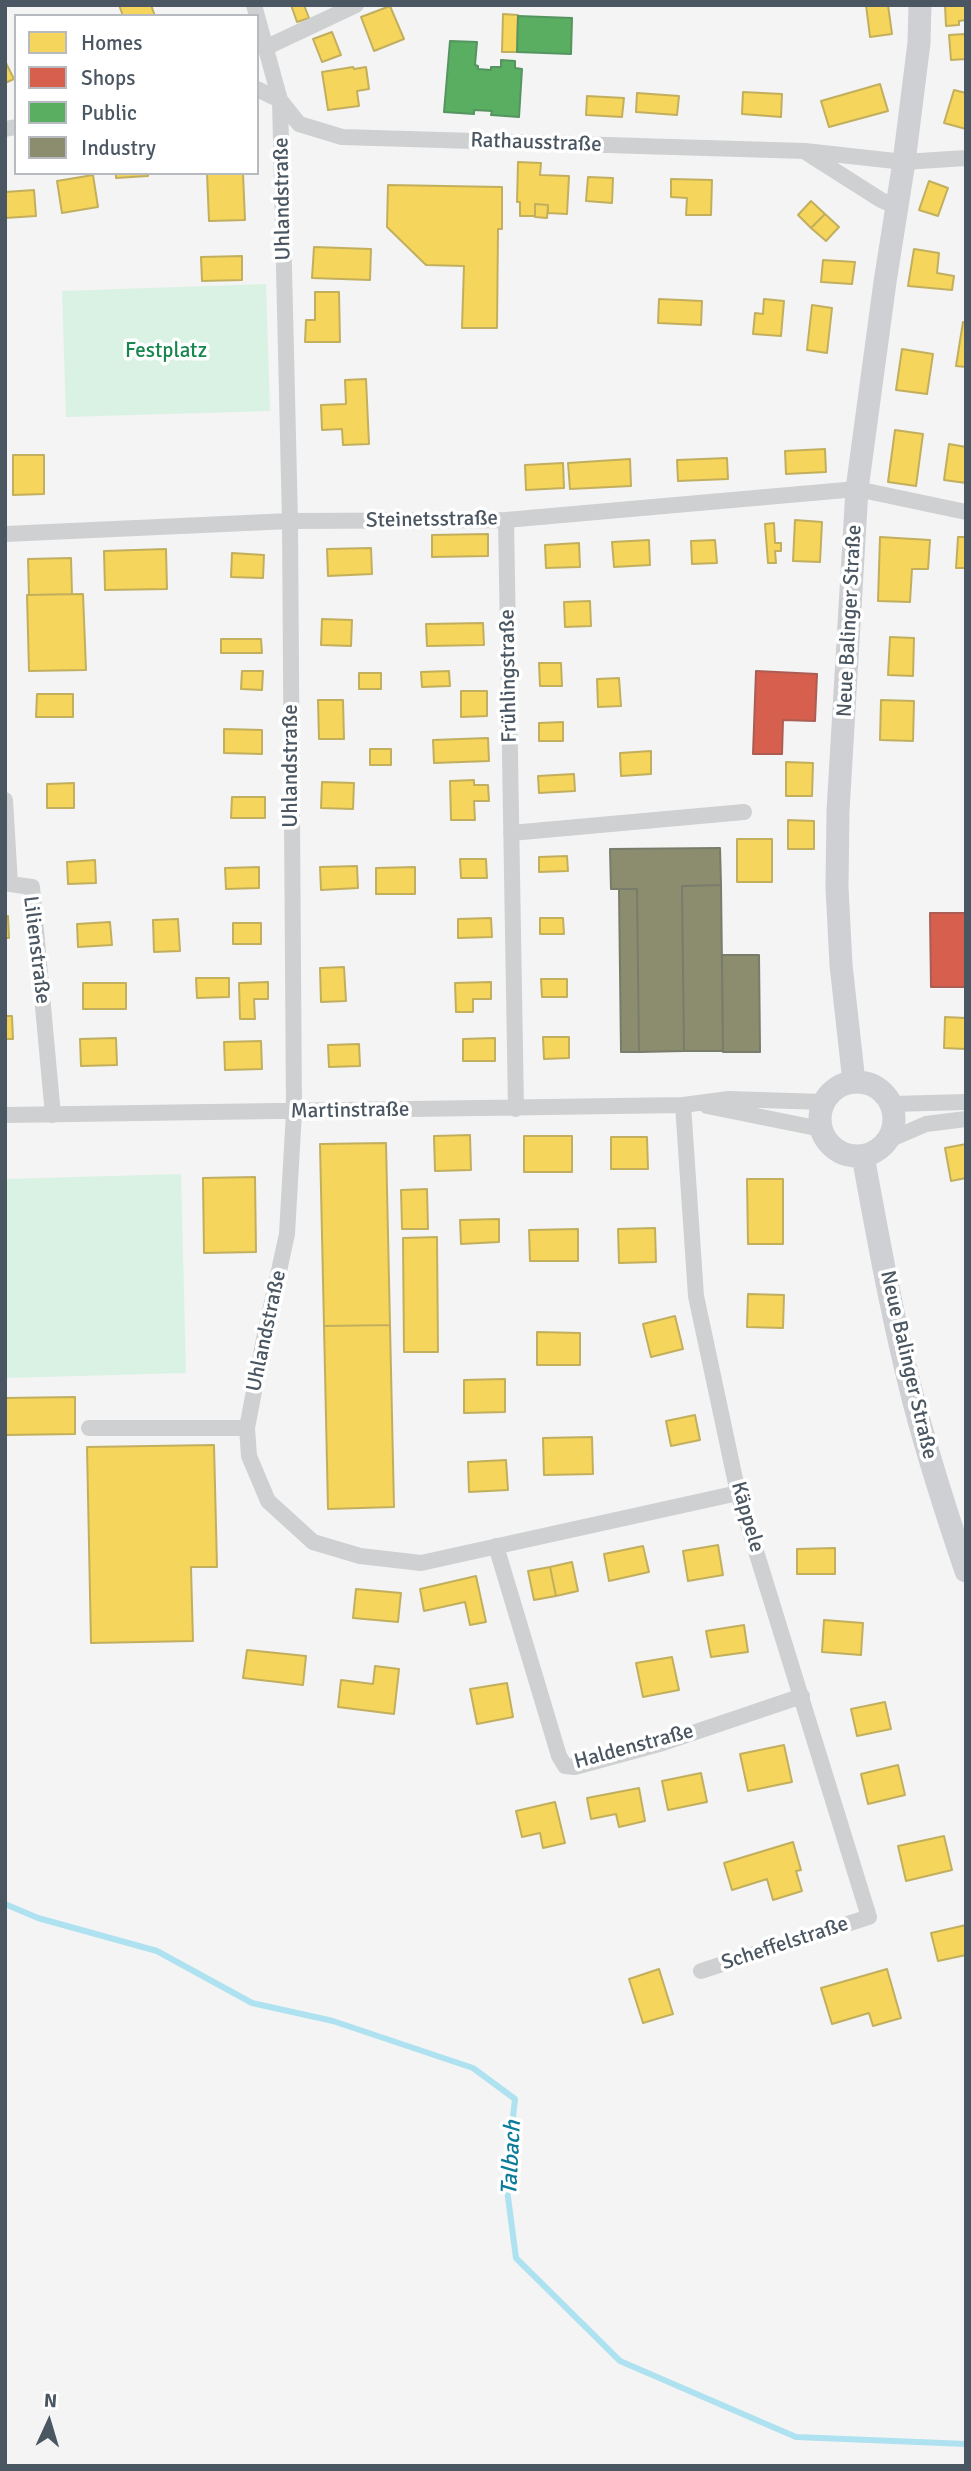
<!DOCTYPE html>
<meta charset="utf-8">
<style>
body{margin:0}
#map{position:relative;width:971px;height:2471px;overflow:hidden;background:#f4f4f4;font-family:Signika,sans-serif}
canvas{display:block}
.frame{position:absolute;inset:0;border:7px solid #4a5661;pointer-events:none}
.legend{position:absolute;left:14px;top:14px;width:245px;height:161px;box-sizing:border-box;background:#fff;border:2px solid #b7bbc0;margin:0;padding:9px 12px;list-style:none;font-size:21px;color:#4a5661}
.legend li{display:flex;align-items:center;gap:14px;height:35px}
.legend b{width:35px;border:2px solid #b7bbc0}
.north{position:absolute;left:14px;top:2387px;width:70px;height:70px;-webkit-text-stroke:5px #fff;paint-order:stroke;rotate:4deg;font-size:19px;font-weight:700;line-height:28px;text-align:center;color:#4a5661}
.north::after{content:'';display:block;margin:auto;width:24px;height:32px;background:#4a5661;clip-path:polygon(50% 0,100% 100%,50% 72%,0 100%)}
</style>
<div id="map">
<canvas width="971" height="2471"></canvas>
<div class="frame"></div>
<ul class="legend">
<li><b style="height:19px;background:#f6d55c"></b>Homes</li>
<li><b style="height:19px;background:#d6604d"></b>Shops</li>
<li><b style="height:19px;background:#5aae61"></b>Public</li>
<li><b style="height:19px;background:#8c8c6e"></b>Industry</li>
</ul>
<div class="north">N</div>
</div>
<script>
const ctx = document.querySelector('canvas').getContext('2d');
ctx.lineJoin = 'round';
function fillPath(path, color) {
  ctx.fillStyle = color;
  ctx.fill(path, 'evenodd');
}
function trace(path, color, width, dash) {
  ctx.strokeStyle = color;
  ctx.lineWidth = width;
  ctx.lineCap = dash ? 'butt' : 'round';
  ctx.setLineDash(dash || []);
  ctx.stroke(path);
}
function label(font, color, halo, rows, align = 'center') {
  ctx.font = font + ' Signika,sans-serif';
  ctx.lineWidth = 7;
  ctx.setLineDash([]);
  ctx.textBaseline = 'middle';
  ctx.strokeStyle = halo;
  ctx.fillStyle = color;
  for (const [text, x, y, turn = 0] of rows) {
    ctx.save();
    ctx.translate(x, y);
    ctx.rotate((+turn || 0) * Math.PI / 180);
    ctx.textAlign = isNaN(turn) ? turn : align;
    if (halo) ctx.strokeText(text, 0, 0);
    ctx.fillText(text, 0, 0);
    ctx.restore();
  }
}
fillPath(new Path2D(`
 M266,284L270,411L66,417L62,291Z
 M181,1174L186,1373L5,1378V1179Z`), '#d9f2e3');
const homes = new Path2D(`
 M119,5H151L155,16H123Z
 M291,5H304L309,18L297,22Z
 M866,5H888L892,34L870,37Z
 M945,5H966V20L959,21V25L946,26Z
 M390,6L404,39L374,51L361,17Z
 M503,14L518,15L517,52H502Z
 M332,32L341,55L322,62L313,39Z
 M965,34L966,59L951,60L949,35Z
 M5,61L14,79L5,83Z
 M353,67L354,69L366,67L369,89L357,91L359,106L328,110L322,72Z
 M880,84L888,111L829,127L821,101Z
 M954,90L966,93V129L944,123Z
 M743,92L782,94L781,117L742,114Z
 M637,93L679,96L677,115L636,112Z
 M587,96L624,98L622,117L586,115Z
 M518,162L541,163L540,175L569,176L567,214L548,213V205L535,204V216H520V202H517Z
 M116,173H148V176L116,178Z
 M207,173H243L245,220L209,221Z
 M93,175L98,207L62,213L57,181Z
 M588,177L613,178L612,203L586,201Z
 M671,179L712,180L711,215H686L687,198L671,197Z
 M929,181L948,188L938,216L919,210Z
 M388,185L502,187V229H498L497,328H462L464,266L426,265L387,227Z
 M34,190L36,216L5,218V192Z
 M811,201L825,214L811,228L798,215Z
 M535,204L548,205L547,218L535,217Z
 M825,214L839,227L826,241L811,228Z
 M314,247L371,249L370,280L312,278Z
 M914,249L939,253L937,273L954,276L952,290L908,286Z
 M242,256V280L202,281L201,257Z
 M823,260L855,262L852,284L821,282Z
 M315,292H339L340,342H305L306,320H315Z
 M659,299L702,301L701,325L658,323Z
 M764,299L784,301L781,336L753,334L755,313L763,314Z
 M812,305L832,308L827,353L807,350Z
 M963,322L966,323V367L956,366Z
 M902,349L933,354L927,394L896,390Z
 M366,379L369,444L343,445L342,429L322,430L321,405L346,404L345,380Z
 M895,430L923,434L916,486L888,482Z
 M949,444L966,447V483L944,480Z
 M825,449L826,472L786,474L785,451Z
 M13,455H44V494L13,495Z
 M727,458L728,479L678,481L677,460Z
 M630,459L631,486L570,489L568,463Z
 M563,463L564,488L526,490L525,465Z
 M795,520L822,522L820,562L793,561Z
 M774,523L775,543H781V551H775L776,563H768L765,524Z
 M488,534V556L432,557V535Z
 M880,537L930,540L928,569H912L910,602L878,601Z
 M958,537H966V568H956Z
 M649,540L650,565L614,567L612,542Z
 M715,540L717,563L692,564L691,541Z
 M579,543L580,567L546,568L545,545Z
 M371,548L372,574L328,576L327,549Z
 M166,549L167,589L105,590L104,551Z
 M232,553L264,555L263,578L231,577Z
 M71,558L72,594L29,595L28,559Z
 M83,594L86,670L29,671L27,595Z
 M590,601L591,626L565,627L564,602Z
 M322,619L352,620L351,646L321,645Z
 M483,623L484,645L427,646L426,624Z
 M890,637L914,638L913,676L888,675Z
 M221,639H261L262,653H221Z
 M539,663H561L562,686H540Z
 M242,671H263L262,690L241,689Z
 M449,671L450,686L422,687L421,672Z
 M359,673H381V689H359Z
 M619,678L621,706L598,707L597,679Z
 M461,691H487V716L461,717Z
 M37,694H73V717H36Z
 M318,700H343L344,739H319Z
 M881,700L914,701L913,741L880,740Z
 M563,722V741H539V723Z
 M224,729L262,730V754L224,753Z
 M488,738L489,761L434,763L433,740Z
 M370,749H391V765H370Z
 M651,751V774L621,776L620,753Z
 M786,762L813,763L812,796H786Z
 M574,774L575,791L539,793L538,776Z
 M474,780V785H488L489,801H474L475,820H451L450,781Z
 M322,782L354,783L353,809L321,808Z
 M74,783V808H47V784Z
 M232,797H265V818H231Z
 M788,820L814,821V849H788Z
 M737,839H772V882H737Z
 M567,856L568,871L539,872V857Z
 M460,859H486L487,878H461Z
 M95,860L96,883L68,884L67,862Z
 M357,866L358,888L321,890L320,867Z
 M259,867V888L226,889L225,868Z
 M415,867V894H376V868Z
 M5,916H8L9,938H5Z
 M491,918L492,937L458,938V919Z
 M540,918H563L564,934H540Z
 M178,919L180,951L154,952L153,920Z
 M110,922L112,945L78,947L77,924Z
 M233,923H261V944H233Z
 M344,967L346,1001L321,1002L320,968Z
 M196,978H229V997L197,998Z
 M541,979H567V997H542Z
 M268,982V999H254L255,1019H240L239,983Z
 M491,982V999H473V1012H456L455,983Z
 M83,983H126V1009H83Z
 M5,1016H12L13,1039H5Z
 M945,1017L966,1018V1049L944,1048Z
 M543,1037H569V1058L544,1059Z
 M116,1038L117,1065L81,1066L80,1039Z
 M495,1038V1061H463V1039Z
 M261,1041L262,1069L225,1070L224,1042Z
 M359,1044L360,1066L329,1067L328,1045Z
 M470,1135L471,1170L435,1171L434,1136Z
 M524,1136H572V1172H524Z
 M611,1137H647L648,1169H611Z
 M386,1143L390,1325L324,1326L320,1144Z
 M966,1144V1178L951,1181L945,1148Z
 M255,1177L256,1252L204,1253L203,1178Z
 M747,1179H783V1244H748Z
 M427,1189L428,1229H402L401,1190Z
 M499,1219V1242L461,1244L460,1220Z
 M655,1228L656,1262L619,1263L618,1229Z
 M578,1229V1261H530L529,1230Z
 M437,1237L438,1352H404L403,1238Z
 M748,1294L784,1295L783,1328L747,1327Z
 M675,1316L683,1349L651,1357L643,1324Z
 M390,1325L394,1507L328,1509L324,1326Z
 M537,1332L580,1333V1365H537Z
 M505,1379V1412L464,1413V1380Z
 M75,1397V1434L5,1435V1398Z
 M695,1415L700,1440L671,1446L666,1421Z
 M592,1437L593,1474L544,1475L543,1438Z
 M214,1445L217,1567H191L193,1641L91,1643L87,1447Z
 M506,1460L508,1490L469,1492L468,1462Z
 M718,1545L723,1575L688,1581L683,1551Z
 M643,1546L649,1572L609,1581L604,1554Z
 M835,1548V1574H797V1549Z
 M572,1562L578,1591L556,1596L550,1567Z
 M550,1567L556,1596L534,1600L528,1571Z
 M476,1576L486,1622L470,1625L465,1602L424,1611L420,1589Z
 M356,1589L401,1593L398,1622L353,1618Z
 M824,1620L863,1623L861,1655L822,1652Z
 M744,1625L748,1652L711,1657L706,1631Z
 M247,1650L306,1656L303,1685L243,1678Z
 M672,1657L679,1690L643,1697L636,1663Z
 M375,1666L399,1669L394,1714L338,1707L341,1680L373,1684Z
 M507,1683L513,1717L477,1724L470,1689Z
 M885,1702L891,1729L857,1736L851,1709Z
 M784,1745L792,1782L748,1791L740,1754Z
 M898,1765L905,1795L868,1804L861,1774Z
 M701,1773L707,1802L668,1810L662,1781Z
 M639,1788L645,1821L619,1827L616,1814L591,1819L587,1798Z
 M555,1802L565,1843L543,1848L540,1833L522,1837L516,1811Z
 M944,1836L952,1870L906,1881L898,1846Z
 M793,1842L801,1870L796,1871L802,1891L773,1900L767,1879L732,1890L724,1863Z
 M966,1925V1955L938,1961L931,1933Z
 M659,1969L673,2014L643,2023L629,1979Z
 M887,1969L901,2018L873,2026L869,2013L832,2024L821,1988Z`);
fillPath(homes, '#f6d55c');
trace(homes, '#c2af5e', 2);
const shops = new Path2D(`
 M756,671L817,674L815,721L783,720L782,754H753Z
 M930,913H966V987H931Z`);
fillPath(shops, '#d6604d');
trace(shops, '#ac5d53', 2);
const public = new Path2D(`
 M518,16L572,18L571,54L517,52Z
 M450,41L477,42L475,65L478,66V69L491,70V67H501V60L515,61V68L522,69L519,117L491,115L492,111L474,110V114L444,112Z`);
fillPath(public, '#5aae61');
trace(public, '#559461', 2);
const industry = new Path2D(`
 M720,848L721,885L682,886L684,1051L639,1052L637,889H611L610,849Z
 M721,885L723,1051H684L682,886Z
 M619,889H637L639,1052H621Z
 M722,955H759L760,1052H723Z`);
fillPath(industry, '#8c8c6e');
trace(industry, '#787c6a', 2);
trace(new Path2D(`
 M5,1904L38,1918L157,1951L252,2003L333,2021L473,2068L515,2099L506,2182L516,2258L620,2361L796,2437L966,2444`), '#aee2f0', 6);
trace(new Path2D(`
 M254,5L280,100L290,521L294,1112L287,1234L263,1344L247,1428L249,1456L268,1501L313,1542L360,1556L421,1563L738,1493
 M267,47L356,5
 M257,89L280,100L299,124L342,137L805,151L904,162L966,158
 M5,129L16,127
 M807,153L881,200L897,207
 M506,520L516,1109
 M5,534L290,521L506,520L857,489L966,512
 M5,800L10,884L32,887L53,1115
 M511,833L744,812
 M892,1104L966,1102
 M683,1105L696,1296L738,1493L869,1917L701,1971
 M707,1106L821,1129
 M5,1115L683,1105L729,1099L824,1102
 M889,1140L926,1124L966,1119
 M89,1428H247
 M496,1546L559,1756L565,1766L575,1767L663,1743L802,1696`), '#ced0d2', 16);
trace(new Path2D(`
 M854,1082L841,965L837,887L838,811L857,489L885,282L904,162L919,43L920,5
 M820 1119a37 37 0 1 1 74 0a37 37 0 1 1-74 0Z
 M863,1156C878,1238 893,1321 914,1402C929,1459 947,1515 966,1571`), '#ced0d4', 23);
label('21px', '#4a5661', '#fff', [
 ["Rathausstraße",536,143,2],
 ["Uhlandstraße",283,199,-91],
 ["Steinetsstraße",432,520,-1],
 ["Neue Balinger Straße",850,621,-87],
 ["Frühlingstraße",509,676,-91],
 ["Uhlandstraße",291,766,-90],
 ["Lilienstraße",36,950,83],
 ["Martinstraße",350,1111,-1],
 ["Uhlandstraße",267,1331,-78],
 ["Neue Balinger Straße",908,1365,77],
 ["Käppele",747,1517,74],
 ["Haldenstraße",634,1747,-15],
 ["Scheffelstraße",785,1944,-18]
]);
label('21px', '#17864f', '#fff', [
 ["Festplatz",166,351]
]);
label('italic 23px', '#0c7c9b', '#fff', [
 ["Talbach",512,2158,-87]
]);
</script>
